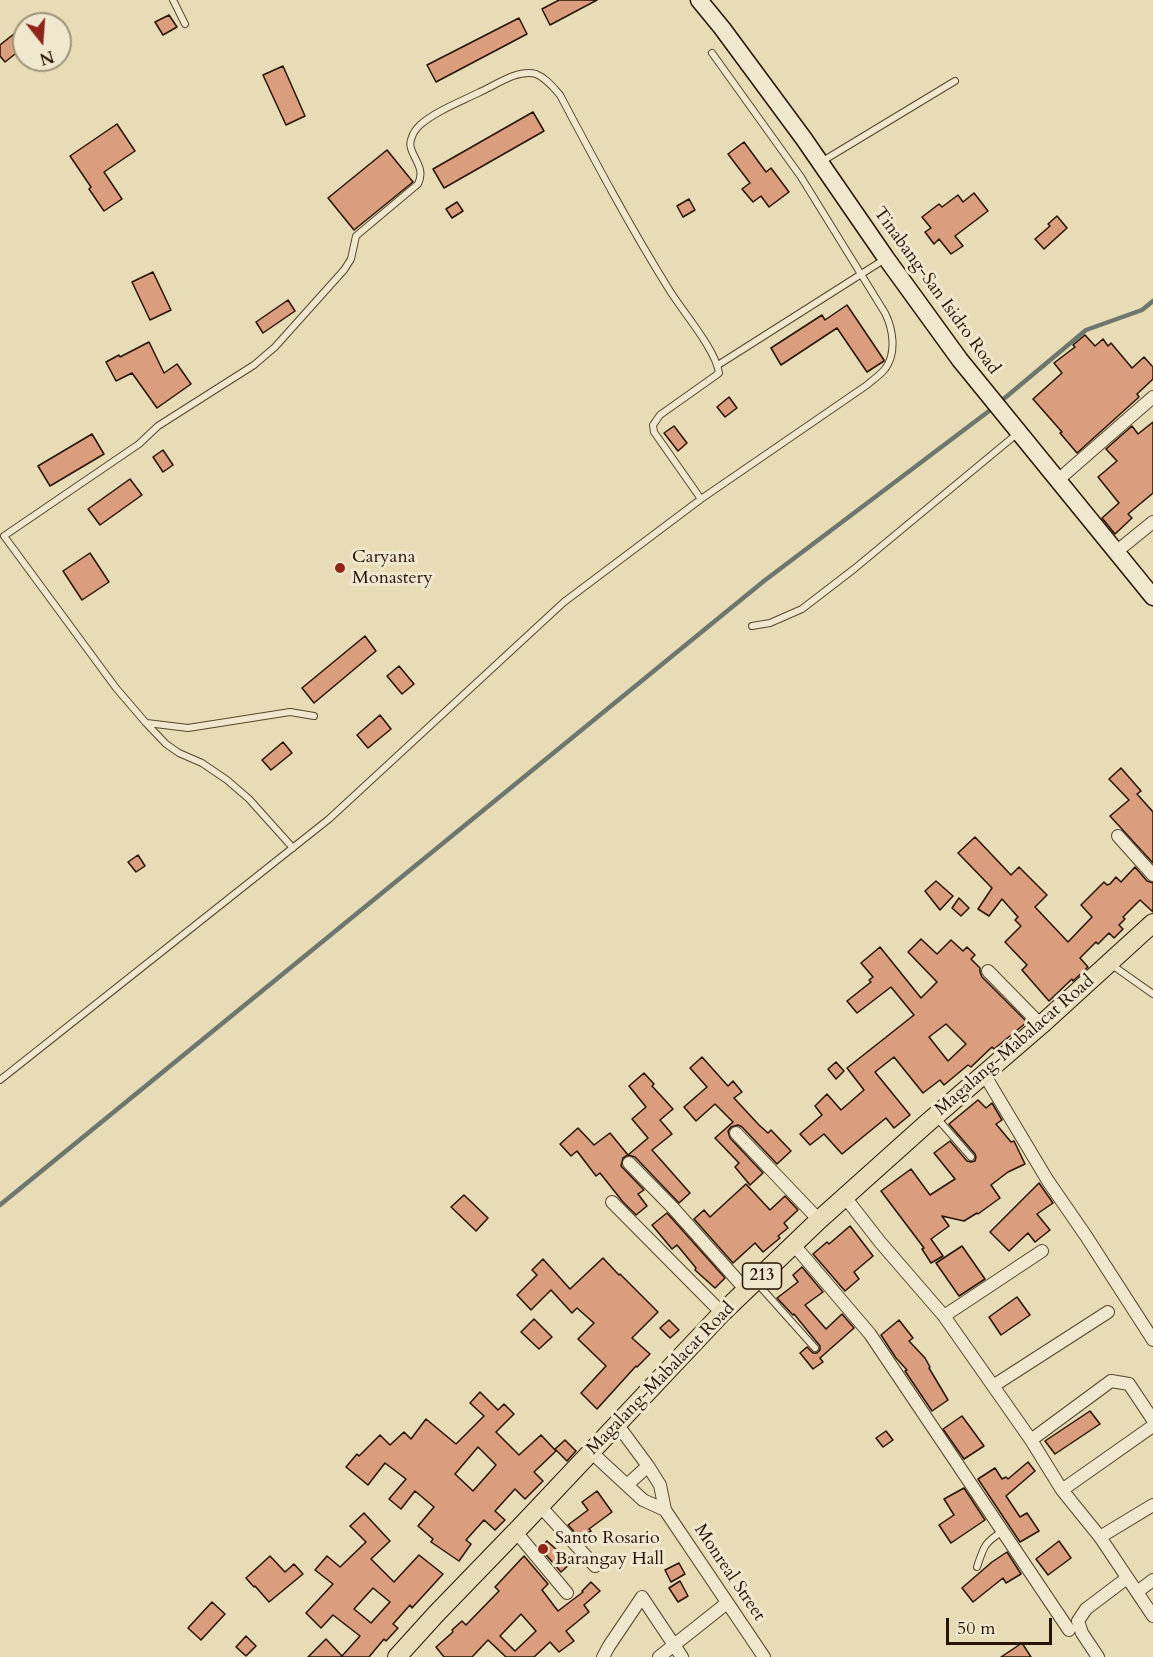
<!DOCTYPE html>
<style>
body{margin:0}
#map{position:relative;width:1153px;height:1657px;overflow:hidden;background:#e7dcb5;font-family:Cardo,serif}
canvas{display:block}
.north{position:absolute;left:12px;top:12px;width:60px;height:60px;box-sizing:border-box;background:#efe8cf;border:2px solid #9f937c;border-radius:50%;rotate:163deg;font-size:16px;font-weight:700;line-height:24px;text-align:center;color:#271300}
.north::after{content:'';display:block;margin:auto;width:21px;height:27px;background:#8f2418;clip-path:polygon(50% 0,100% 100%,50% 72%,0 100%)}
.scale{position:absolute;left:946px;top:1618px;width:106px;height:27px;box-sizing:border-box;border:3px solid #271300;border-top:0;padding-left:8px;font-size:18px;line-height:21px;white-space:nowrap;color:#271300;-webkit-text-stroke:4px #efe8cf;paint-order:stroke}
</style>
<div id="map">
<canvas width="1153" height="1657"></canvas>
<div class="north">N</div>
<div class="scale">50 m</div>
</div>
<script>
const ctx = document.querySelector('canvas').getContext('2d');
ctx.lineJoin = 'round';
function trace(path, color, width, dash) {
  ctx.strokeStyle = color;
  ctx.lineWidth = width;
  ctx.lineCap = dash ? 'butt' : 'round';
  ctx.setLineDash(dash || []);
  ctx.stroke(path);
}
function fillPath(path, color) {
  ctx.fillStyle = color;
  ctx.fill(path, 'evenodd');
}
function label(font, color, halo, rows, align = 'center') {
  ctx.font = font + ' Cardo,serif';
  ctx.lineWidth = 6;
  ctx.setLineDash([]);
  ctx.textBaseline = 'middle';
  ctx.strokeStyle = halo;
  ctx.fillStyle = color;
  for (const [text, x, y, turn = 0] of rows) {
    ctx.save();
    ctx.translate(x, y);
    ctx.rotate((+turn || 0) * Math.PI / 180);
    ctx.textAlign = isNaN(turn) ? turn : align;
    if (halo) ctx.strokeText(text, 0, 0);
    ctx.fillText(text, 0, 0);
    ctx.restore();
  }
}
trace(new Path2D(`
 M1000,402L1086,330L1142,310L1153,301
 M0,1205L764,581L989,411`), '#6d776f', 4.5);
const building = new Path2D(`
 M559,0H597L550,25L542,9Z
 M169,15L177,27L163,35L155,22Z
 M519,18L527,34L436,82L427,65Z
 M24,26V47L5,62L0,56V45Z
 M283,66L305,116L286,125L263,75Z
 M533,112L544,131L444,188L433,169Z
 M117,124L135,151L104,172L122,199L104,211L89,189L91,187L70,156Z
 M744,142L766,172L771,168L789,192L769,207L761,196L753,202L742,189L750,183L728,154Z
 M387,150L413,182L354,230L328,198Z
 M974,193L988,211L955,236L963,246L951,254L939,239L934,244L925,232L931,228L922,217L939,204L942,207L958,195L963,202Z
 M689,199L695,210L683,217L677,206Z
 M457,202L463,211L452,218L446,209Z
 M1057,216L1067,228L1044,249L1035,239L1050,226L1048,224Z
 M153,272L171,310L150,320L132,282Z
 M288,300L295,311L263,333L256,322Z
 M847,305L884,360V361L867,372L837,328L781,365L771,348L822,315L825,320Z
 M1085,335L1095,346L1103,339L1108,346L1111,343L1132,368L1144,357L1153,367V379L1137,394L1139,397L1077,453L1060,433L1062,432L1033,399L1062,373L1054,363L1075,347L1073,345Z
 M149,342L164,373L177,364L191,384L157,408L132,373L116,381L106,362L119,355L120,357Z
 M729,397L737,408L725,417L717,407Z
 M1153,422V493L1128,514L1132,518L1115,534L1102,518L1119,503L1098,477L1117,461L1106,449L1132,426L1138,434Z
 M674,426L687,443L678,451L664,433Z
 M92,434L104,454L50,486L38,466Z
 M163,450L173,465L163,472L153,457Z
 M130,479L142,495L100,525L88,509Z
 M90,553L109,582L82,600L63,571Z
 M365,636L376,651L314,703L302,688Z
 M399,666L414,684L402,694L387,676Z
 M380,715L391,729L368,748L357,735Z
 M283,742L292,753L271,770L262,760Z
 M1121,768L1141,791L1137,794L1153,812V863L1110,816L1129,800L1109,779Z
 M975,837L1011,875L1019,867L1047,895L1035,907L1068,942L1092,917L1081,905L1104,882L1107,885L1110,884L1116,877L1121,882L1135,867L1147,881L1153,883V912L1140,900L1123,917L1125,919L1119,925L1123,929L1114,938L1109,933L1098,944L1096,942L1080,958L1088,967L1073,981L1072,979L1049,1001L1022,970L1027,965L1005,942L1021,926L1015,920L1018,917L1002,899L989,916L978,909L992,888L958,853Z
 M138,855L145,866L136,872L128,862Z
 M936,881L953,896L940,910L925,891Z
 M959,898L969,908L961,916L952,908Z
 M921,939L937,954L951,940L963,951L967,947L975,955L971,959L980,968V972L982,977L1027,1022L994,1049L992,1047L971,1067L968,1065L944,1085L940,1080L923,1093L894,1057L875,1072L910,1115L894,1128L886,1118L842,1154L824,1134L810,1145L800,1134L822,1115L815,1106L827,1094L841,1110L864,1090L847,1068L914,1015L891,987L857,1013L847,1001L871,982L869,980L873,977L861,963L880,947L921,998L937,982L908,952ZM946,1024L966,1044L948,1061L929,1037Z
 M702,1057L728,1086L733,1081L742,1092L734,1098L759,1125L768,1133L771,1130L791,1151L777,1164L742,1127L738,1125L731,1127L728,1131L730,1138L763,1173L750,1185L735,1167L739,1163L715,1138L733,1122L715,1104L696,1121L684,1107L707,1087L690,1068Z
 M836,1062L844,1071L836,1079L828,1069Z
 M644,1073L654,1084L652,1086L673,1109L660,1120L672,1134L652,1150L690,1193L679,1203L635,1157L628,1155L648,1138L632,1119L646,1107L629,1086Z
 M978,1100L986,1108L992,1103L1002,1120L996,1124L1011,1142L1014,1141L1025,1164L1008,1172L991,1185L1000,1198L978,1214L977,1213L964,1221L942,1216L949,1226L931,1239L943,1256L931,1263L922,1249L924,1248L881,1191L911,1169L930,1195L955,1179L934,1153L950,1141L967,1161L971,1162L975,1161L976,1157L975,1154L949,1124Z
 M578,1128L594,1145L610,1133L628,1155L623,1158L621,1166L644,1190L638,1194L647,1206L636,1215L623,1202L600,1173L596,1176L577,1151L571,1156L560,1144Z
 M1039,1183L1053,1203L1037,1214L1050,1230L1035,1242L1028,1233L1009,1251L990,1232Z
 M746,1184L770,1210L785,1196L798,1210L784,1223L788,1228L778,1236L780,1238L763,1252L755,1243L733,1263L694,1219L704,1210L710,1217Z
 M464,1195L488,1218L476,1231L451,1207Z
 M667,1213L725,1278L715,1288L695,1270L696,1268L677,1245L672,1249L652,1225Z
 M850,1226L873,1256L854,1272L859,1279L845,1291L813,1254L827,1242L829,1244Z
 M962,1246L985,1279L959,1296L936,1263Z
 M603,1258L619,1275L620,1274L658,1312L632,1338L650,1354L637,1367L636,1366L597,1409L581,1393L606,1366L578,1339L594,1323L577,1308L572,1313L551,1290L531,1310L517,1295L537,1275L532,1270L543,1259L570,1289Z
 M802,1267L823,1292L805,1305L826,1329L842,1314L854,1328L820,1358L823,1362L813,1369L800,1353L807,1347L813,1353H817L820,1350V1346L794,1314L793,1315L777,1298L798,1282L793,1275Z
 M1017,1297L1030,1315L1001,1335L989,1317Z
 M534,1319L552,1337L539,1349L521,1332Z
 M669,1320L679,1330L670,1338L660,1328Z
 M899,1320L913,1338L909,1341L925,1358L930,1367L929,1368L948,1400L932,1411L905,1371L907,1370L896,1358L881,1335Z
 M480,1392L498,1410L504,1404L514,1414L496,1432L519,1455L541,1435L556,1451L534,1472L543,1481L525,1499L515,1489L495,1511L505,1520L495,1530L484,1520L466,1540L471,1544L459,1561L431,1542L433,1539L418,1526L434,1507L415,1491L401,1509L389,1499L406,1479L385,1463L368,1485L346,1467L357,1454L359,1456L380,1435L390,1445L404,1432L411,1439L426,1419L456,1444L484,1416L470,1403ZM478,1447L496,1465L473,1491L455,1474Z
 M1090,1411L1100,1424L1055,1454L1045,1441Z
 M962,1416L984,1446L964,1459L943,1429Z
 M886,1431L893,1440L883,1447L876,1438Z
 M565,1440L576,1451L567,1461L555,1449Z
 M1028,1462L1035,1471L1006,1496L1020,1517L1027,1513L1039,1531L1020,1542L978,1479L995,1468L1002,1479L1006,1477L1008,1479Z
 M964,1488L985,1520L951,1543L939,1525L954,1515L944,1499Z
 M597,1491L612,1512L589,1529L591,1531L580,1538L568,1525L588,1510L582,1502Z
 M364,1513L390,1541L371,1559L394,1582L419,1555L443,1574L412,1608L410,1605L393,1624L398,1628L386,1641L384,1639L369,1657H308L326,1639L342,1656L360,1636L333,1615L321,1628L306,1613L333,1584L315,1570L327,1556L340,1567L366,1542L350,1526ZM373,1588L390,1602L371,1623L354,1609Z
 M547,1541L571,1563L561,1572L540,1548Z
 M1059,1541L1071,1558L1048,1575L1036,1559Z
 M1007,1552L1021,1574L1006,1583L1003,1578L973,1602L962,1588L992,1562Z
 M270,1556L285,1572L294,1564L303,1574L269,1602L255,1586L254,1587L246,1578Z
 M524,1556L548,1584L542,1590L558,1611L583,1592L582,1591L591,1582L600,1591L584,1605L589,1612L566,1631L574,1641L559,1652L550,1642L534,1657H506L488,1640L472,1657H444L436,1647L453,1632L452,1630L462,1621L466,1625L499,1591L495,1587ZM521,1614L536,1631L515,1651L500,1636Z
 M679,1563L685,1574L671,1582L665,1570Z
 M680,1581L688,1596L678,1602L669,1588Z
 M212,1602L225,1614L201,1640L188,1628Z
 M246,1636L256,1646L246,1656L236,1647Z
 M1022,1643L1031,1657H1001Z`);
fillPath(building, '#da9e7f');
trace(building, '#271300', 1.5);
const lane = new Path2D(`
 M173,0L185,24
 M821,162L955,81
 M718,365L885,259
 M752,626L770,623L802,609L854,569L1018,433
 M147,723L188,728L290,712L314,716
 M293,848L249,799L227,780L202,763L179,753L166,744L146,723L116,688L4,536L139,444L158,426L254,365L275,347L344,270L351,259L356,236L418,184C428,164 404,153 412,137C413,133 417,128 420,125C436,111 460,102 480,92C491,87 502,80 513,76C519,74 529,72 536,74C546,78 553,87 560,95C595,161 630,227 670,291C683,312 716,350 719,373L715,376L660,415L653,425L654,432L701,499
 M1112,965L1153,994
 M0,1080L329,819L564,602L701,499L867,385C873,380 880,375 885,369C897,353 893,329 885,313L801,177L712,53
 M936,1117L971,1157
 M756,1282L815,1348
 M977,1567C984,1546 984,1543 1003,1531`);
const street = new Path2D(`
 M1058,480L1153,397
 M1116,552L1153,522
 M1118,836L1153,875
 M988,971L1041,1025
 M984,1074L1048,1181L1086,1236L1153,1340
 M736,1133L819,1220
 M629,1163L674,1209L746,1290
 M845,1197L880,1242L944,1316L1031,1440L1062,1490L1100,1537L1153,1616
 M612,1202L722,1313
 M794,1245L870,1334L1069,1630
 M944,1316L1042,1251
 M993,1386L1108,1312
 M617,1424L648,1466L660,1485L665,1510L764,1657
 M1031,1440L1111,1381L1129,1384L1153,1420
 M591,1452L643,1500L665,1510
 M627,1485L648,1466
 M1062,1490L1153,1426
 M540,1506L595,1566
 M516,1532L567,1593
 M1100,1537L1153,1505
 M1137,1592L1153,1580
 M603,1657L609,1646L642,1597L682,1657
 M659,1657L727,1603
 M1098,1657L1082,1633L1078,1621L1086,1609L1127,1578`);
const secondary = new Path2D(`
 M699,0L722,28L804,139L886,258L960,360L1153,597`);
const primary = new Path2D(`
 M397,1657L436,1614L524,1523L722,1313L819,1220L925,1125L1041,1025L1153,923`);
trace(lane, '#57452d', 8);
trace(street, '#57452d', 14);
trace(secondary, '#271300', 19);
trace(primary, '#271300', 20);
trace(lane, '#efe8cf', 6);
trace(street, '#efe8cf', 12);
trace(secondary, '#efe8cf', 16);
trace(primary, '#e7dcb5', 18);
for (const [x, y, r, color] of [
 [340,568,6,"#8f2418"],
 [543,1549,6,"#8f2418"]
]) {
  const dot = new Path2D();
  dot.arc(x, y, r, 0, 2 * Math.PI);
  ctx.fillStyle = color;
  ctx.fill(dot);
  trace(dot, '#efe8cf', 2);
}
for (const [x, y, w] of [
 [762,1276,39]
]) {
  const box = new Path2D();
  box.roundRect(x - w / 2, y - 13, w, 26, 4.5);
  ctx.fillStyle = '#efe8cf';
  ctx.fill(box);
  trace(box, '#271300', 1.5);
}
label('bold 16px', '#271300', null, [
 ["213",762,1276]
]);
label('18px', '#271300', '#efe8cf', [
 ["Tinabang-San Isidro Road",936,291,54],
 ["Magalang-Mabalacat Road",1015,1046,-41],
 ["Magalang-Mabalacat Road",661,1379,-46],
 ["Monreal Street",729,1573,56]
]);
label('18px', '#271300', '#efe8cf', [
 ["Caryana",352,558],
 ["Monastery",352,579],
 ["Santo Rosario",555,1539],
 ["Barangay Hall",555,1560]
], 'left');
</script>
